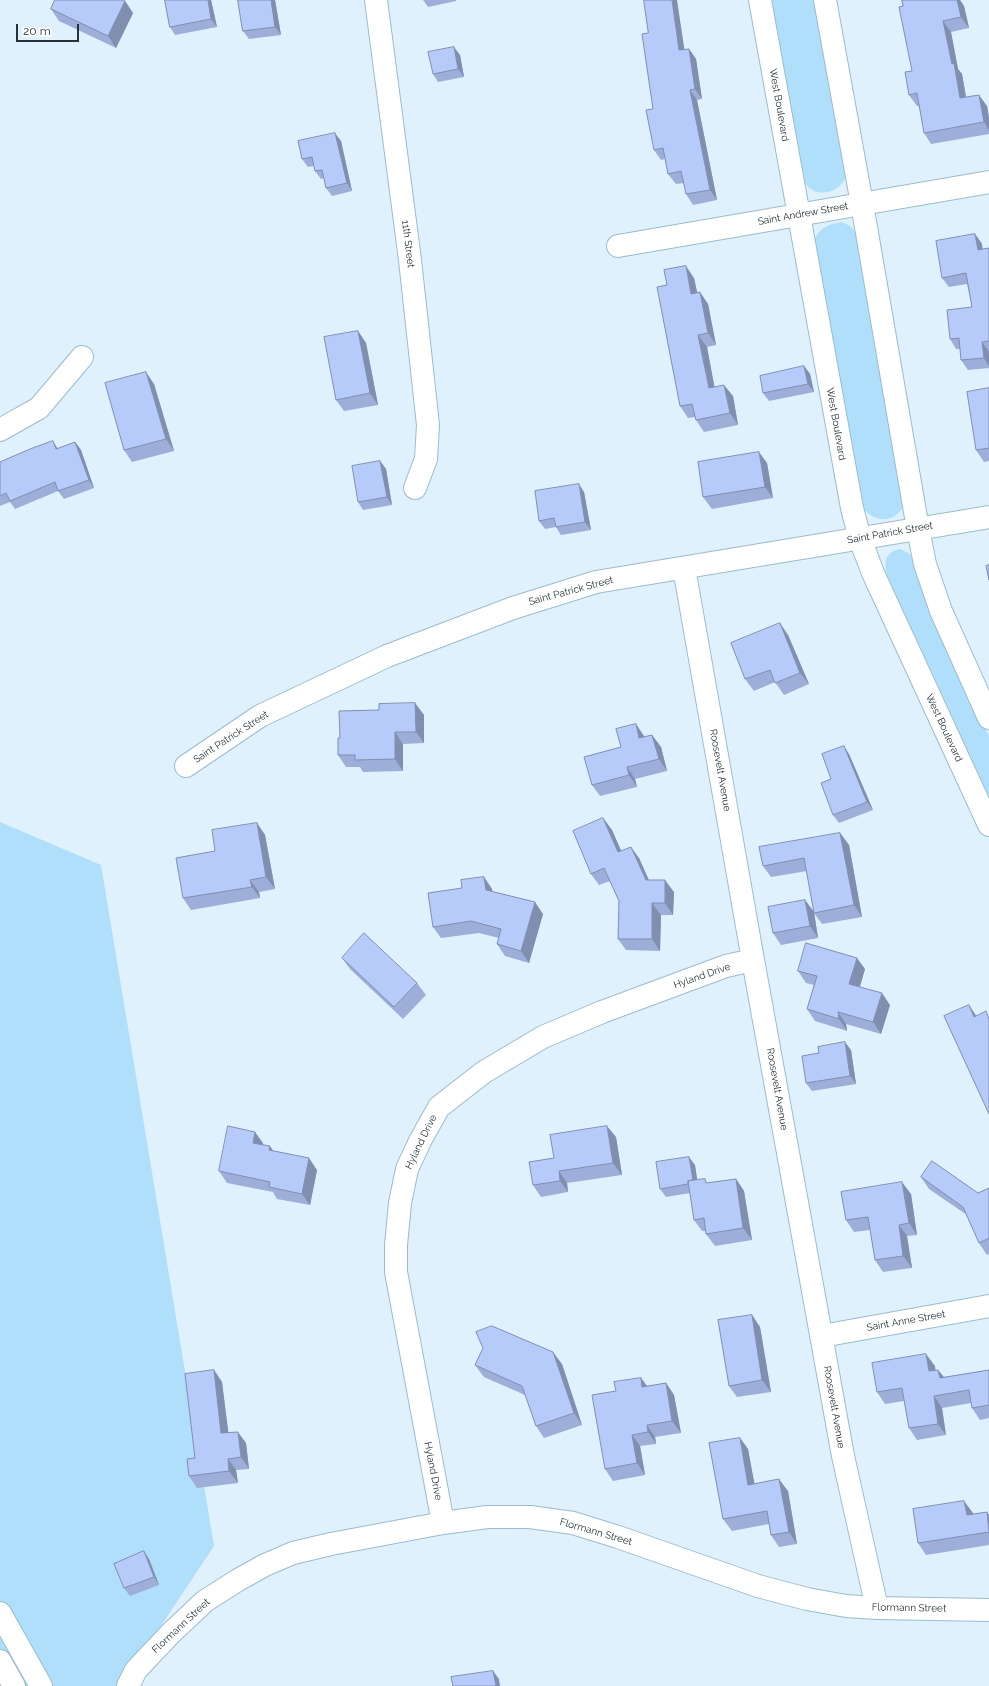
<!DOCTYPE html>
<style>
body{margin:0}
#map{position:relative;width:989px;height:1686px;overflow:hidden;background:#def1fd;font-family:Raleway,sans-serif}
canvas{display:block}
.scale{position:absolute;left:16px;top:24px;width:63px;height:18px;box-sizing:border-box;border:2px solid #253239;border-top:0;padding-left:5px;font-size:12px;line-height:14px;white-space:nowrap;color:#253239;-webkit-text-stroke:3px #fff;paint-order:stroke}
</style>
<div id="map">
<canvas width="989" height="1686"></canvas>
<div class="scale">20 m</div>
</div>
<script>
const ctx = document.querySelector('canvas').getContext('2d');
ctx.lineJoin = 'round';
function fillPath(path, color) {
  ctx.fillStyle = color;
  ctx.fill(path, 'evenodd');
}
function trace(path, color, width, dash) {
  ctx.strokeStyle = color;
  ctx.lineWidth = width;
  ctx.lineCap = dash ? 'butt' : 'round';
  ctx.setLineDash(dash || []);
  ctx.stroke(path);
}
function label(font, color, halo, rows, align = 'center') {
  ctx.font = font + ' Raleway,sans-serif';
  ctx.lineWidth = 3;
  ctx.setLineDash([]);
  ctx.textBaseline = 'middle';
  ctx.strokeStyle = halo;
  ctx.fillStyle = color;
  for (const [text, x, y, turn = 0] of rows) {
    ctx.save();
    ctx.translate(x, y);
    ctx.rotate((+turn || 0) * Math.PI / 180);
    ctx.textAlign = isNaN(turn) ? turn : align;
    if (halo) ctx.strokeText(text, 0, 0);
    ctx.fillText(text, 0, 0);
    ctx.restore();
  }
}
fillPath(new Path2D(`
 M771,0H816L846,176C841,193 814,200 805,182Z
 M842,222L850,226L856,232L904,505C895,525 873,522 862,507L814,241C819,228 828,224 842,222Z
 M900,549L910,554L925,597L989,736V796L887,575C884,562 885,552 900,549Z
 M0,822L101,865L214,1546L121,1686H0Z`), '#b0dffb');
const minor = new Path2D(`
 M376,0L410,260L428,425L426,459L415,488
 M760,0L852,508L860,539L873,573L989,825
 M825,0L862,204L918,529L925,564L941,611L989,718
 M618,246L989,182
 M0,430L39,408L82,357
 M684,568L753,960L843,1456L877,1608
 M186,766L260,716L387,656L513,608L596,582L989,517
 M822,1336L989,1306
 M443,1523L396,1272V1245L400,1203L407,1169L420,1141L439,1107L484,1072L543,1037L602,1012L726,966L753,960
 M0,1613L41,1686
 M0,1661L14,1686
 M128,1686L136,1670L171,1633L205,1601L238,1580L265,1565L293,1553L331,1544L443,1523L487,1517H530L573,1523L618,1537L758,1586L807,1599L846,1606L877,1608L989,1610`);
trace(minor, '#9bbbce', 24);
trace(minor, '#fff', 22);
fillPath(new Path2D(`
 M165,0H211L217,27L175,35L170,27Z
 M238,0H275L281,35L249,39L243,31Z
 M423,0H456V1L428,7Z
 M902,0H960L964,6L969,28L951,32L958,69L962,74L966,97L987,106L989,118V134L931,144L924,133L919,106H917L909,95L912,71Z
 M125,1L133,13L116,48L59,21L51,9Z
 M648,33L684,49H689L696,59L702,99L697,100L717,200L693,205L686,194L684,183L676,184L668,174L665,159L661,160L654,150L653,109Z
 M460,55L464,77L438,82L433,74Z
 M341,141L352,191L332,196L326,188L324,178L321,179L315,171L314,166L308,167L302,159Z
 M975,234L982,244V249L989,248V368L968,370L961,360L960,349H956L950,339L972,307L967,284L949,287L942,278Z
 M694,278L697,293L708,304L716,345L707,347L714,387L733,396L738,425L704,432L696,420L695,417L688,418L680,406L667,285Z
 M358,331L366,343L378,405L344,411L336,400Z
 M804,366L810,374L814,392L769,401L763,393Z
 M154,384L174,451L132,462L124,450Z
 M989,388V461L984,462L976,450Z
 M75,442L81,450L94,488L64,499L58,491L15,509L10,502L0,506V462L58,449Z
 M380,461L386,469L392,505L363,510L358,502Z
 M767,463L773,498L712,509L703,497Z
 M584,492L591,530L561,535L556,527L545,529L539,521Z
 M788,635L809,684L784,695L775,682L754,691L745,679Z
 M415,703L424,715V743L403,744V771L363,772L360,767H346L338,755L340,738L379,710Z
 M636,724L644,737L652,735L661,747L667,771L635,779L637,787L600,796L592,785L621,747Z
 M849,754L873,810L839,823L833,815L831,779Z
 M603,818L612,830L621,851L639,858L649,880L674,892L673,915H661L660,951L626,950L618,939L619,901L610,881L599,885L591,874Z
 M257,823L265,835L275,889L259,892L260,898L191,910L183,898L215,851Z
 M840,833L849,845L862,917L822,924L814,913L807,871L771,877L763,866Z
 M484,877L492,889V892L543,914L529,963L505,956L497,944L499,938L479,933L441,938L433,927L462,888Z
 M805,900L814,912L818,938L781,945L773,933Z
 M342,958L417,983L426,995L403,1019L350,969Z
 M865,969L860,987L890,1005L881,1034L846,1024L847,1031L815,1021L807,1009L814,985L806,983L798,971Z
 M851,1050L856,1084L812,1091L806,1083Z
 M616,1137L622,1175L567,1183L568,1192L541,1197L533,1185L554,1158Z
 M263,1143V1145L273,1151L317,1170L310,1205L277,1199L273,1192L227,1183L219,1171Z
 M695,1165L697,1180L708,1183L736,1179L744,1191L752,1240L715,1246L706,1234V1231H702L694,1220L690,1193L666,1197L660,1189Z
 M921,1177L978,1193L989,1188V1254L987,1255L979,1243L967,1215L929,1189Z
 M911,1194L917,1235L907,1236L912,1268L883,1272L875,1260L870,1230L854,1232L846,1220Z
 M752,1315L760,1327L771,1392L737,1397L729,1386Z
 M562,1364L582,1425L544,1438L536,1426L525,1395L484,1377L475,1365Z
 M935,1366V1370H938L944,1377L989,1370V1418L980,1420L972,1408L971,1403L942,1408L946,1435L917,1440L909,1428L904,1401L885,1404L877,1392Z
 M214,1370L222,1382L228,1433L246,1443L249,1469L236,1470L238,1483L197,1488L189,1476L195,1458Z
 M641,1378L647,1386L666,1383L674,1395L681,1433L655,1437L656,1444L640,1446L645,1475L613,1481L605,1469L616,1391Z
 M740,1438L748,1449L754,1484L788,1491L797,1544L779,1547L771,1535L769,1524L732,1531L723,1519Z
 M987,1512L989,1515V1545L926,1555L918,1543L973,1513V1514Z
 M149,1559L159,1585L130,1596L124,1588Z`), '#9dafd8');
fillPath(new Path2D(`
 M208,0H211L217,27L211,19Z
 M271,0H275L281,35L275,27Z
 M672,0H677L686,60L679,50Z
 M957,0H960L964,6L969,28L961,17Z
 M125,1L133,13L116,48L108,36Z
 M943,21L951,32L958,69L962,74L968,109L960,98L952,64Z
 M454,47L460,55L464,77L458,69Z
 M689,49L696,59L702,99L695,89Z
 M690,90L697,100L717,200L710,190Z
 M979,95L987,106L989,118V130L984,122Z
 M335,133L341,141L352,191L347,183Z
 M975,234L982,244L984,260L978,250Z
 M686,266L694,278L700,305L691,294Z
 M700,292L708,304L716,345L708,333Z
 M358,331L366,343L378,405L370,393Z
 M698,335L707,347L717,400L709,388Z
 M982,342L989,352V366L984,358Z
 M804,366L810,374L814,392L808,384Z
 M146,372L154,384L174,451L166,439Z
 M724,385L733,396L738,425L730,413Z
 M53,441L58,449H56Z
 M75,442L81,450L94,488L89,480Z
 M759,452L767,463L773,498L765,487Z
 M380,461L386,469L392,505L387,497Z
 M579,484L584,492L591,530L585,522Z
 M780,623L788,635L809,684L800,673Z
 M415,703L424,715V743L416,732Z
 M636,724L644,736L648,750L639,738Z
 M395,732L403,744V771L395,759Z
 M652,735L661,747L667,771L659,759Z
 M844,746L849,754L873,810L867,802Z
 M627,767L635,779L637,787L629,775Z
 M603,818L612,830L627,864L618,852Z
 M257,823L265,835L275,889L266,877Z
 M840,833L849,845L862,917L854,905Z
 M631,847L639,858L654,892L646,880Z
 M484,877L492,889L494,902L486,890Z
 M250,880L259,892L260,898L252,887Z
 M665,880L674,892L673,915L665,903Z
 M805,900L814,912L818,938L810,926Z
 M535,902L543,914L529,963L521,951Z
 M652,903L661,915L660,951L652,939Z
 M857,958L865,969L857,995L849,984Z
 M882,993L890,1005L881,1034L873,1022Z
 M969,1005L977,1017H974Z
 M838,1012L846,1024L847,1031L839,1019Z
 M845,1042L851,1050L856,1084L850,1076Z
 M607,1126L616,1137L622,1175L613,1163Z
 M255,1132L263,1143L261,1154L253,1143Z
 M270,1146L278,1158L269,1150Z
 M689,1157L695,1165L699,1192L693,1184Z
 M309,1158L317,1170L310,1205L302,1194Z
 M559,1171L567,1183L568,1192L560,1181Z
 M736,1179L744,1191L752,1240L743,1228Z
 M902,1182L911,1194L917,1235L909,1223Z
 M899,1225L907,1236L912,1268L903,1256Z
 M752,1315L760,1327L771,1392L762,1380Z
 M553,1352L562,1364L582,1425L574,1413Z
 M926,1354L935,1366L937,1383L929,1371Z
 M214,1370L222,1382L230,1445L221,1433Z
 M938,1370L947,1381L940,1378Z
 M641,1378L649,1389L642,1387Z
 M666,1383L674,1395L681,1433L672,1421Z
 M934,1396L942,1408L946,1435L938,1424Z
 M647,1425L655,1437L656,1444L648,1432Z
 M238,1432L246,1443L249,1469L241,1457Z
 M632,1435L640,1446L645,1475L637,1463Z
 M740,1438L748,1449L757,1497L748,1485Z
 M228,1459L236,1470L238,1483L229,1471Z
 M779,1479L788,1491L797,1544L789,1532Z
 M964,1501L973,1513L975,1527L967,1515Z
 M987,1512L989,1515V1528Z
 M144,1551L149,1559L159,1585L154,1577Z
 M493,1671L499,1679L500,1686H496Z`), '#808eb0');
const building = new Path2D(`
 M55,0H123L125,1L108,36L51,9Z
 M165,0H208L211,19L170,27Z
 M238,0H271L275,27L243,31Z
 M644,0H672L679,50L689,49L695,89L690,90L710,190L686,194L681,171L668,174L663,148L654,150L646,110L653,109L642,34L648,33Z
 M902,0H957L961,17L943,21L952,64L954,63L960,98L979,95L984,122L924,133L917,93L909,95L905,72L912,71L899,7L903,6Z
 M454,47L458,69L433,74L428,52Z
 M335,133L347,183L326,188L322,170L315,171L312,157L302,159L298,141Z
 M975,234L978,250L989,248V341L982,342L984,358L961,360L959,338L950,339L947,310L972,307L966,273L942,278L936,241Z
 M686,266L691,294L700,292L708,333L698,335L709,388L724,385L730,413L696,420L692,404L680,406L657,287L667,285L664,270Z
 M358,331L370,393L336,400L324,337Z
 M804,366L808,384L763,393L760,376Z
 M146,372L166,439L124,450L105,383Z
 M989,388V448L976,450L967,392Z
 M53,441L56,449L75,442L89,480L58,491L55,482L10,501L6,493L0,496V462L30,449Z
 M759,452L765,487L703,497L698,462Z
 M380,461L387,497L358,502L352,466Z
 M579,484L585,522L556,527L554,518L539,521L535,491Z
 M989,565V580L986,566Z
 M780,623L800,673L775,683L770,670L745,679L731,643Z
 M415,703L416,732H395V759L355,760V755H338V738H340L339,711L379,710V704Z
 M636,724L639,738L652,735L659,759L627,767L629,775L592,785L584,757L621,747L616,729Z
 M844,746L867,802L833,815L821,783L831,779L822,754Z
 M603,818L618,852L631,847L646,880H665V903H652V939H618L619,901L604,868L591,874L573,831Z
 M257,823L266,877L250,880L252,887L183,898L176,858L215,851L212,830Z
 M840,833L854,905L814,913L804,858L763,866L759,847Z
 M484,877L486,890L535,902L521,951L497,944L501,929L471,921L433,927L428,893L462,888L461,880Z
 M805,900L810,926L773,933L768,907Z
 M364,933L417,983L394,1007L342,958Z
 M806,943L857,958L849,984L882,993L873,1022L838,1012L839,1019L807,1009L817,976L798,971Z
 M969,1005L974,1017L986,1011L989,1019V1114L944,1016Z
 M845,1042L850,1076L806,1083L802,1056L819,1053L818,1047Z
 M228,1126L255,1132L253,1143L270,1146L269,1150L309,1158L302,1194L269,1187L270,1182L219,1171Z
 M607,1126L613,1163L559,1171L560,1181L533,1185L529,1162L554,1158L550,1135Z
 M689,1157L693,1180L688,1181V1184L660,1189L656,1162Z
 M932,1161L978,1193L989,1188V1238L979,1243L963,1207L921,1177Z
 M705,1179L706,1183L736,1179L743,1228L706,1234L704,1218L694,1220L688,1181Z
 M902,1182L909,1223L899,1225L903,1256L875,1260L868,1217L846,1220L841,1192Z
 M752,1315L762,1380L729,1386L718,1320Z
 M492,1326L553,1352L574,1413L536,1426L522,1386L475,1365L483,1348L476,1332Z
 M926,1354L929,1371L938,1370L940,1378L989,1370V1405L972,1408L969,1390L934,1396L938,1424L909,1428L902,1388L877,1392L872,1363Z
 M214,1370L221,1433L238,1432L241,1457L228,1459L229,1471L189,1476L187,1459L195,1458L185,1374Z
 M641,1378L642,1387L666,1383L672,1421L647,1425L648,1432L632,1435L637,1463L605,1469L592,1395L616,1391L614,1382Z
 M740,1438L748,1485L779,1479L789,1532L771,1535L767,1511L723,1519L709,1443Z
 M964,1501L967,1515L987,1512L989,1532L918,1543L913,1509Z
 M144,1551L154,1577L124,1588L114,1564Z
 M493,1671L496,1686H453L451,1677Z`);
fillPath(building, '#b7cbfb');
trace(building, '#808eb0', 1);
label('10px', '#253239', '#fff', [
 ["West Boulevard",779,105,80],
 ["Saint Andrew Street",803,214,-10],
 ["11th Street",408,244,83],
 ["West Boulevard",836,424,80],
 ["Saint Patrick Street",890,533,-10],
 ["Saint Patrick Street",571,591,-15],
 ["West Boulevard",944,728,65],
 ["Saint Patrick Street",231,737,-33],
 ["Roosevelt Avenue",720,770,80],
 ["Hyland Drive",702,976,-19],
 ["Roosevelt Avenue",777,1089,80],
 ["Hyland Drive",421,1142,-64],
 ["Saint Anne Street",906,1321,-10],
 ["Roosevelt Avenue",834,1407,80],
 ["Hyland Drive",433,1471,79],
 ["Flormann Street",596,1532,16],
 ["Flormann Street",909,1608,1],
 ["Flormann Street",181,1626,-43]
]);
</script>
